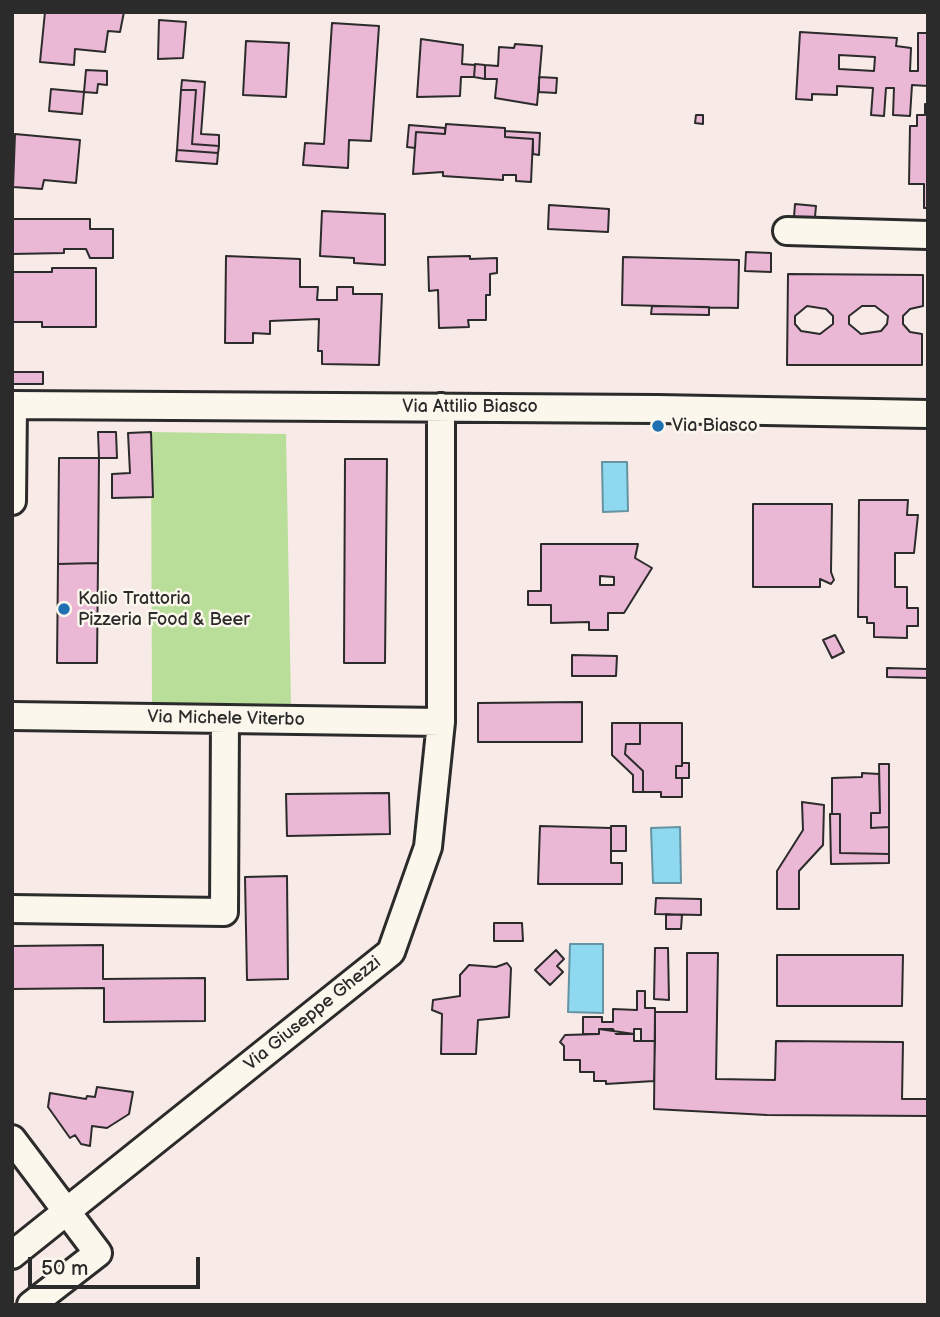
<!DOCTYPE html>
<style>
body{margin:0}
#map{position:relative;width:940px;height:1317px;overflow:hidden;background:#f8eae7;font-family:"Balsamiq Sans",sans-serif}
canvas{display:block}
.frame{position:absolute;inset:0;border:14px solid #2b2b2b;pointer-events:none}
.scale{position:absolute;left:28px;top:1257px;width:172px;height:32px;box-sizing:border-box;border:4px solid #2b2b2b;border-top:0;padding-left:9px;font-size:21px;line-height:24px;white-space:nowrap;color:#2b2b2b;-webkit-text-stroke:5px #fbf7ec;paint-order:stroke}
</style>
<div id="map">
<canvas width="940" height="1317"></canvas>
<div class="frame"></div>
<div class="scale">50 m</div>
</div>
<script>
const ctx = document.querySelector('canvas').getContext('2d');
ctx.lineJoin = 'round';
function fillPath(path, color) {
  ctx.fillStyle = color;
  ctx.fill(path, 'evenodd');
}
function trace(path, color, width, dash) {
  ctx.strokeStyle = color;
  ctx.lineWidth = width;
  ctx.lineCap = dash ? 'butt' : 'round';
  ctx.setLineDash(dash || []);
  ctx.stroke(path);
}
function label(font, color, halo, rows, align = 'center') {
  ctx.font = font + ' "Balsamiq Sans",sans-serif';
  ctx.lineWidth = 5;
  ctx.setLineDash([]);
  ctx.textBaseline = 'middle';
  ctx.strokeStyle = halo;
  ctx.fillStyle = color;
  for (const [text, x, y, turn = 0] of rows) {
    ctx.save();
    ctx.translate(x, y);
    ctx.rotate((+turn || 0) * Math.PI / 180);
    ctx.textAlign = isNaN(turn) ? turn : align;
    if (halo) ctx.strokeText(text, 0, 0);
    ctx.fillText(text, 0, 0);
    ctx.restore();
  }
}
fillPath(new Path2D(`
 M151,432L286,434L291,706H152Z`), '#b8de99');
const water = new Path2D(`
 M602,462H627L628,511L603,512Z
 M680,827L681,883H653L651,828Z
 M570,944H603V1013L568,1012Z`);
fillPath(water, '#8ed9ef');
trace(water, '#6693a1', 2);
const building = new Path2D(`
 M45,12H124L120,32L108,31L105,52L75,49L74,65L40,62Z
 M159,20L186,22L183,58L158,59Z
 M332,23L379,26L371,141L349,140L348,168L303,165L305,143L324,144Z
 M800,32L897,38L896,46L911,48L910,71H918V33H928V86L912,85L910,116L893,115L894,88H886L884,116L871,115L873,88L837,86V95L812,94V100L796,99ZM839,55L875,57L874,71L839,69Z
 M421,39L463,45L462,64L475,65L474,77H461L460,96L417,97Z
 M246,41L289,43L286,97L243,95Z
 M515,44L542,46L537,105L495,98L497,79H485V65L498,66L499,47L514,48Z
 M475,64L485,65V79L474,77Z
 M86,70L107,71V85L98,84L97,93L84,92Z
 M539,77L557,78L556,93L539,92Z
 M182,80L205,82L201,134L219,135V146L192,144L196,90H181Z
 M51,89L84,92L82,114L49,111Z
 M181,90H196L192,144L219,146L218,153L177,150Z
 M925,104H928V208H924V184H909L910,126H917V115H925Z
 M696,115H703V124L695,123Z
 M446,124L505,128V137L533,139L531,182L516,181V175H503V180L443,176V172L413,174L416,132L445,134Z
 M409,125L445,128V134L416,132L415,148L407,147Z
 M505,131L540,133L539,155L533,154V139L505,137Z
 M15,134L80,140L76,183L44,180L42,189L13,187Z
 M177,150L218,153L217,164L176,161Z
 M795,204L816,206L815,217H794Z
 M549,205L609,209L608,232L548,229Z
 M322,211L385,214V265L354,263V258L320,256Z
 M12,219H90V229H113V258H90L86,249H64V253L12,254Z
 M746,252L771,253V272L745,271Z
 M226,256L300,259V287H318L317,300H337V287H353V294H382L379,365L322,364V351H318L319,319L270,321V334L253,333V343H225Z
 M470,256V259L497,258V273L490,274V295H486V320H468L469,327L439,328L438,290L429,291L428,257Z
 M623,257L739,260L738,308L622,305Z
 M52,268H96V327H42V322H13L12,326V272H52Z
 M788,274L923,275V306L910,309L903,316V324L910,332L922,334V365H787ZM807,306L826,309L833,316V324L820,334L801,331L795,324V316ZM862,306H875L888,316L887,324L881,331L861,334L849,324V316Z
 M652,306L709,307V315L651,314Z
 M12,372H43V384H12Z
 M98,432H116L117,458H99Z
 M151,432L153,497L112,498V474L130,473L128,433Z
 M59,458H99L98,563L58,564Z
 M345,459H387L385,663H344Z
 M859,500H908L907,515H918L914,553H895V587H907V608H918V626H907V638L874,637V623H867V617H858Z
 M753,504H832L831,572L834,580L831,584L820,579V587H753Z
 M541,544H638L635,558L652,568L624,613H608V630H589V622L551,623V605H528V591H541ZM600,576L614,577V585H600Z
 M98,563L97,663H57L58,564Z
 M835,635L844,652L832,658L823,640Z
 M572,655L617,656L616,676H572Z
 M887,668L928,669V678L887,677Z
 M582,702V742H478V703Z
 M612,723H640V744H626L625,754L643,771V792H633V775L612,755Z
 M640,723H682V766H676V778H682V797H661V792H643V771L625,754L626,744H640Z
 M682,763H689V778H676V766H682Z
 M879,764H889V827L871,828V813H880Z
 M862,773L879,774L880,813H871V828L889,827V854L840,853V814H832V778L862,777Z
 M389,793L390,834L287,836L286,794Z
 M802,802L824,805L823,845L799,871V909H777V871L803,830Z
 M830,814H840V853L889,854V863L831,864Z
 M540,826L611,828V863H622V884H538Z
 M611,826H626V851H611Z
 M287,876L288,979L247,980L245,877Z
 M656,898L701,899V915L655,914Z
 M666,914L682,915L681,929H666Z
 M494,923H522L523,941H494Z
 M103,945V979L205,978V1021L104,1022V988L12,989V946Z
 M655,948H668L669,1000L654,999Z
 M556,950L564,959L557,966L563,972L550,985L535,970Z
 M687,953H718L716,1079L775,1080L776,1041L903,1042L902,1099H928V1116L767,1115L654,1109L655,1012H687Z
 M777,955H903L902,1006H777Z
 M507,963L511,968L509,1017L478,1020L476,1054H441L442,1014L432,1010L433,1000L460,996V975L469,965L496,967Z
 M637,991H645V1008H655V1041H641V1029H634V1034H616L613,1029H599V1034H583V1017H602V1022H613V1009L637,1010Z
 M599,1029L634,1034V1041H655L654,1081L606,1084V1081H594V1072H580V1060H564V1046L560,1042L565,1035L599,1034Z
 M97,1087L133,1092L129,1114L107,1128L92,1126L90,1146L81,1144L75,1135L70,1138L48,1107L50,1093L86,1099L87,1096L95,1097Z`);
fillPath(building, '#eab7d4');
trace(building, '#2b2b2b', 2);
const minor = new Path2D(`
 M787,231L928,235
 M12,405L657,409L928,414
 M12,501L13,405
 M12,716L441,722
 M12,909L224,912L225,719
 M12,1139L98,1253L31,1305
 M12,1255L391,952L428,847L441,722V407`);
trace(minor, '#2b2b2b', 32);
trace(minor, '#fbf7ec', 26);
for (const [x, y, r, color] of [
 [658,426,7,"#1f6fb2"],
 [64,609,7,"#1f6fb2"]
]) {
  const dot = new Path2D();
  dot.arc(x, y, r, 0, 2 * Math.PI);
  ctx.fillStyle = color;
  ctx.fill(dot);
  trace(dot, '#fbf7ec', 2.5);
}
label('18px', '#2b2b2b', '#fbf7ec', [
 ["Via Attilio Biasco",470,407],
 ["Via Michele Viterbo",226,719,1],
 ["Via Giuseppe Ghezzi",313,1014,-39]
]);
label('18px', '#2b2b2b', '#fbf7ec', [
 ["Via Biasco",672,426],
 ["Kalio Trattoria",78,599],
 ["Pizzeria Food & Beer",78,620]
], 'left');
</script>
